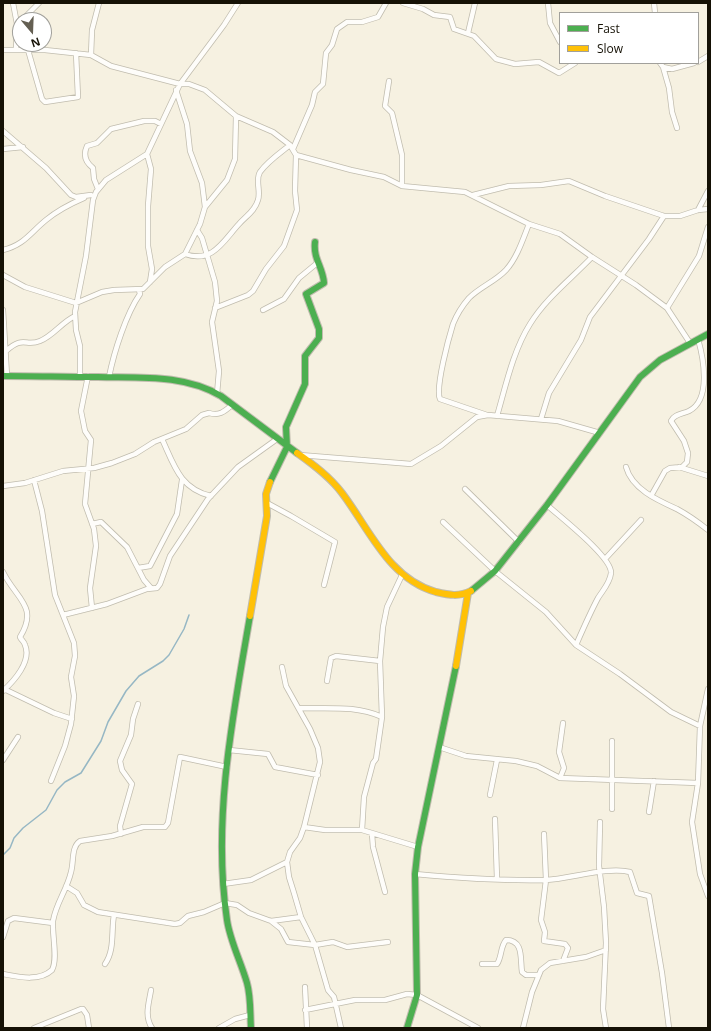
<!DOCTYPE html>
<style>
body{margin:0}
#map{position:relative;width:711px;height:1031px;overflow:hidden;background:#f6f1e1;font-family:"Open Sans",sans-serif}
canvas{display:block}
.frame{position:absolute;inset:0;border:4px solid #151105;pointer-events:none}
.legend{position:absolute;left:559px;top:12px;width:140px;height:52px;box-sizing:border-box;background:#fff;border:1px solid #a1a09b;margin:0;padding:5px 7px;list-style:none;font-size:12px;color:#151105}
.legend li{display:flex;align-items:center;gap:8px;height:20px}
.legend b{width:20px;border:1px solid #a1a09b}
.north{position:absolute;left:12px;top:12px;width:40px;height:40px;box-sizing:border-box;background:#fff;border:1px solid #a1a09b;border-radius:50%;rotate:161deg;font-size:11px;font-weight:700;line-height:16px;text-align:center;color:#151105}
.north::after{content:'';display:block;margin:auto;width:14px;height:18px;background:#645f52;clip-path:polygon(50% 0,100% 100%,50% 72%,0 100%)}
</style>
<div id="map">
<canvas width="711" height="1031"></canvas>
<div class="frame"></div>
<ul class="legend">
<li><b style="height:5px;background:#4caf50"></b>Fast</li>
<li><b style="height:5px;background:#ffc107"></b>Slow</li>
</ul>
<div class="north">N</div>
</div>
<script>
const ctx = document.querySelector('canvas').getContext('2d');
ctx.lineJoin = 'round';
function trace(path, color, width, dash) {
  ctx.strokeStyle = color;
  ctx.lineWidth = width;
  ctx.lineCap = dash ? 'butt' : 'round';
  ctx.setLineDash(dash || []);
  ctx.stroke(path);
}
trace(new Path2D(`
 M3,855L10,848L14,838L23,828L46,810L57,790L65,782L81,773L101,741L108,722L126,691L139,676L163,661L169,655L184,629L189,615`), '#96b7c4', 1.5);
const street = new Path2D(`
 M13,3L17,24L16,50
 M403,3L423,9L434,15L450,17L454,29L474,36L496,59L515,64L539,62L559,73L575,63
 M548,3L550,23L560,42
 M654,3L655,13
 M22,20L39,3
 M468,33L475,3
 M3,50H45L91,55L111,66L180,84H189L205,90L236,116L273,132L290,145L296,155L295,191L297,210L284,246L266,269L253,291L248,295L215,308
 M28,50L42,99L45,102L78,97L76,53
 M91,55L92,30L99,3
 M698,62L708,56
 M660,63L663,67L672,69L694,63
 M663,67L669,88L672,112L677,128
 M389,81L385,106L392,113L402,155V186
 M3,131L46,168L71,195L76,197L91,195
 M3,149L23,147
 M293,149L312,105L315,92L323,84L326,53L332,45L337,29L347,22H362L378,17L386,3
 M147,154L151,169L148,206V246L152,269L150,282
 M296,155L351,170L384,177L402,186L465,192L529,224L560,234L592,257L636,285L667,308L690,343
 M98,189L94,179L93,168C85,162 83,155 87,146L97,143L111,129L144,121H155L161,124
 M473,195L509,186L541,185L569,181L605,196L664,216H680L698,210L708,209
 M205,207L227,180L235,159L236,116
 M698,210L708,191
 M197,230L202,238L215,282L217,301L212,322L219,371L217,394
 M3,250C24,245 30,233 46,220C58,210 70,204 84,198
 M185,254C213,264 224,240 239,224C246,216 255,211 258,200C261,191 255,180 260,172C268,161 280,153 290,145
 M3,275L25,287L76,303L102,292L114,290L143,289L165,267L185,254L200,224L205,207L202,183L190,151L187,124L176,90
 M667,308L699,256L708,227
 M3,310L7,376
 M263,310L284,299L299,278L316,264
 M6,351C24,335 25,347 40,341C53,336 62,322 75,316
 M80,376V346L76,330L75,312L86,256L93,200L96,192L106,180L147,154L180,84L224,25L238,3
 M88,376L81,411L85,431L91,440L85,504L94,529L96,546L90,588L92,608
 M109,377C114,352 126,314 140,294L139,290
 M487,415L440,399C435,388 449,337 453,324C457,314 462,306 469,298C480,287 496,281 506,270C517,258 523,239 529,224
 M497,416C506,385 513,351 530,324C546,298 571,279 592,257
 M541,419L549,393L581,340L590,317L649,239L664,216
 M162,439C174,465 180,489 211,496
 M300,455L411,464L441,446L477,417L488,415L558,421L600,433
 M626,467C632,489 657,500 677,509C688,515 698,522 708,530
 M679,467L708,476
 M34,480L42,511L55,595L74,643L75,656L71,677L74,696L71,724L65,746L51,781
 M3,486L25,483L63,471L94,468L112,463L135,454L154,442L186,429L202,415L209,413C219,416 224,412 232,405
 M465,489L519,542
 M651,496L665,471L670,468L682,467L687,462L688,453L684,441L671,421C674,414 683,414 689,411C711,400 704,360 698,339
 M267,503L291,516L335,542L324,585
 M547,505C560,517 612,557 611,573C610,583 603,590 598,598C590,613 583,629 576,645
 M443,522L495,571L546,612L576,645L620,674L671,712L700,726
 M92,524L101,522L127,547L144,580L151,588
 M605,559L641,520
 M138,568L150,566L177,514L182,480
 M3,572C16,599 39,606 20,637C21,640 24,641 25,645C32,661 14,681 3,691
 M63,615L107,604L147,589L157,588L160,584L170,556L208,499L238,467L277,439
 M327,681L331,658L336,656L380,661
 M4,689L54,713L72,719
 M708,689L700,726L698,783L692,822L700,874L708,896
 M299,708C328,709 355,705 382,717
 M612,741V809
 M439,747L466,756L516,761L537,766L560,778L698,783
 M229,750L268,754L275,767L318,775
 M3,760L18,737
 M560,778L564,768L559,752L563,723
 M490,795L497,760
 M649,812L654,781
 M495,819L497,879
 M600,822L599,866L604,907L606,943L603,1009L606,1028
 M304,827L325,830H362L418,847
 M362,830L364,797L373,763L376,759L382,717L380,661L383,627L387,607L402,575
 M121,834L120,826L132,784L122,770L120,761L131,735L133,719L138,704
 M372,834L373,847L385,892
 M544,834L546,880L541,920L545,932L544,941L565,944L568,948L563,961
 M287,862L289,877L294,893L301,917L315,945L328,990L334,997L341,1028
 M415,874C458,878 502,881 546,880C570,879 608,866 630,872L637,893L649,896L662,973L669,1028
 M223,884L251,880L287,862L290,852L300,838L304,827L320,762L318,748L310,729L286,686L282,667
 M66,886L77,893L84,905L98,912L175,924L180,923L188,916L204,912L225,903L237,905L249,913L271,921L301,917
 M271,921L281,929L288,942L315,945L333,942L347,947L388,942
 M3,937L8,921L14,918L53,923
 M105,964C115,950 111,931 114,915
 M482,964H497C502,957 500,947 506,940C524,940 520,959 522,972L526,975H539
 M3,974C19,977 39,982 52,970C58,959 52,935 53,921C56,903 67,890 71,872C74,862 71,847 80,841L112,836L143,827H165L168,823L180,757L227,767
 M305,987L307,1028
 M151,990C149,1003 144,1016 152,1028
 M305,1010L355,1000H385L407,994L417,995L478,1028
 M34,1028L81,1009H83L87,1015L89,1028
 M219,1028L235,1019L250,1015
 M523,1028L532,992L541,970L550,963L586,957L606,950`);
const fast = new Path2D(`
 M3,376C35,376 66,377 98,377C140,378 184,374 221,396L297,453
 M270,482L287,447L286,427L305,384V356L319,338V329L306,294L324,283C323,267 313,259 315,242
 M471,591L495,571L547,505L640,377L660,360L708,334
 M250,616C233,714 212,820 227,920C230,941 241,962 247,983C251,997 250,1014 251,1028
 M407,1028L417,995L415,874L418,847L456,666`);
const slow = new Path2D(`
 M297,453C314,465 330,477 342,493C370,530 389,579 436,592C449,595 459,597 471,591
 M250,616L267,516L266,494L270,482
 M456,666L468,593`);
trace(street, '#c0bcae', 6);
trace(fast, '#c0bcae', 8);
trace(slow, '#c0bcae', 8);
trace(street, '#fefdfa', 4.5);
trace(fast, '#4caf50', 6);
trace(slow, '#ffc107', 6);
</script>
